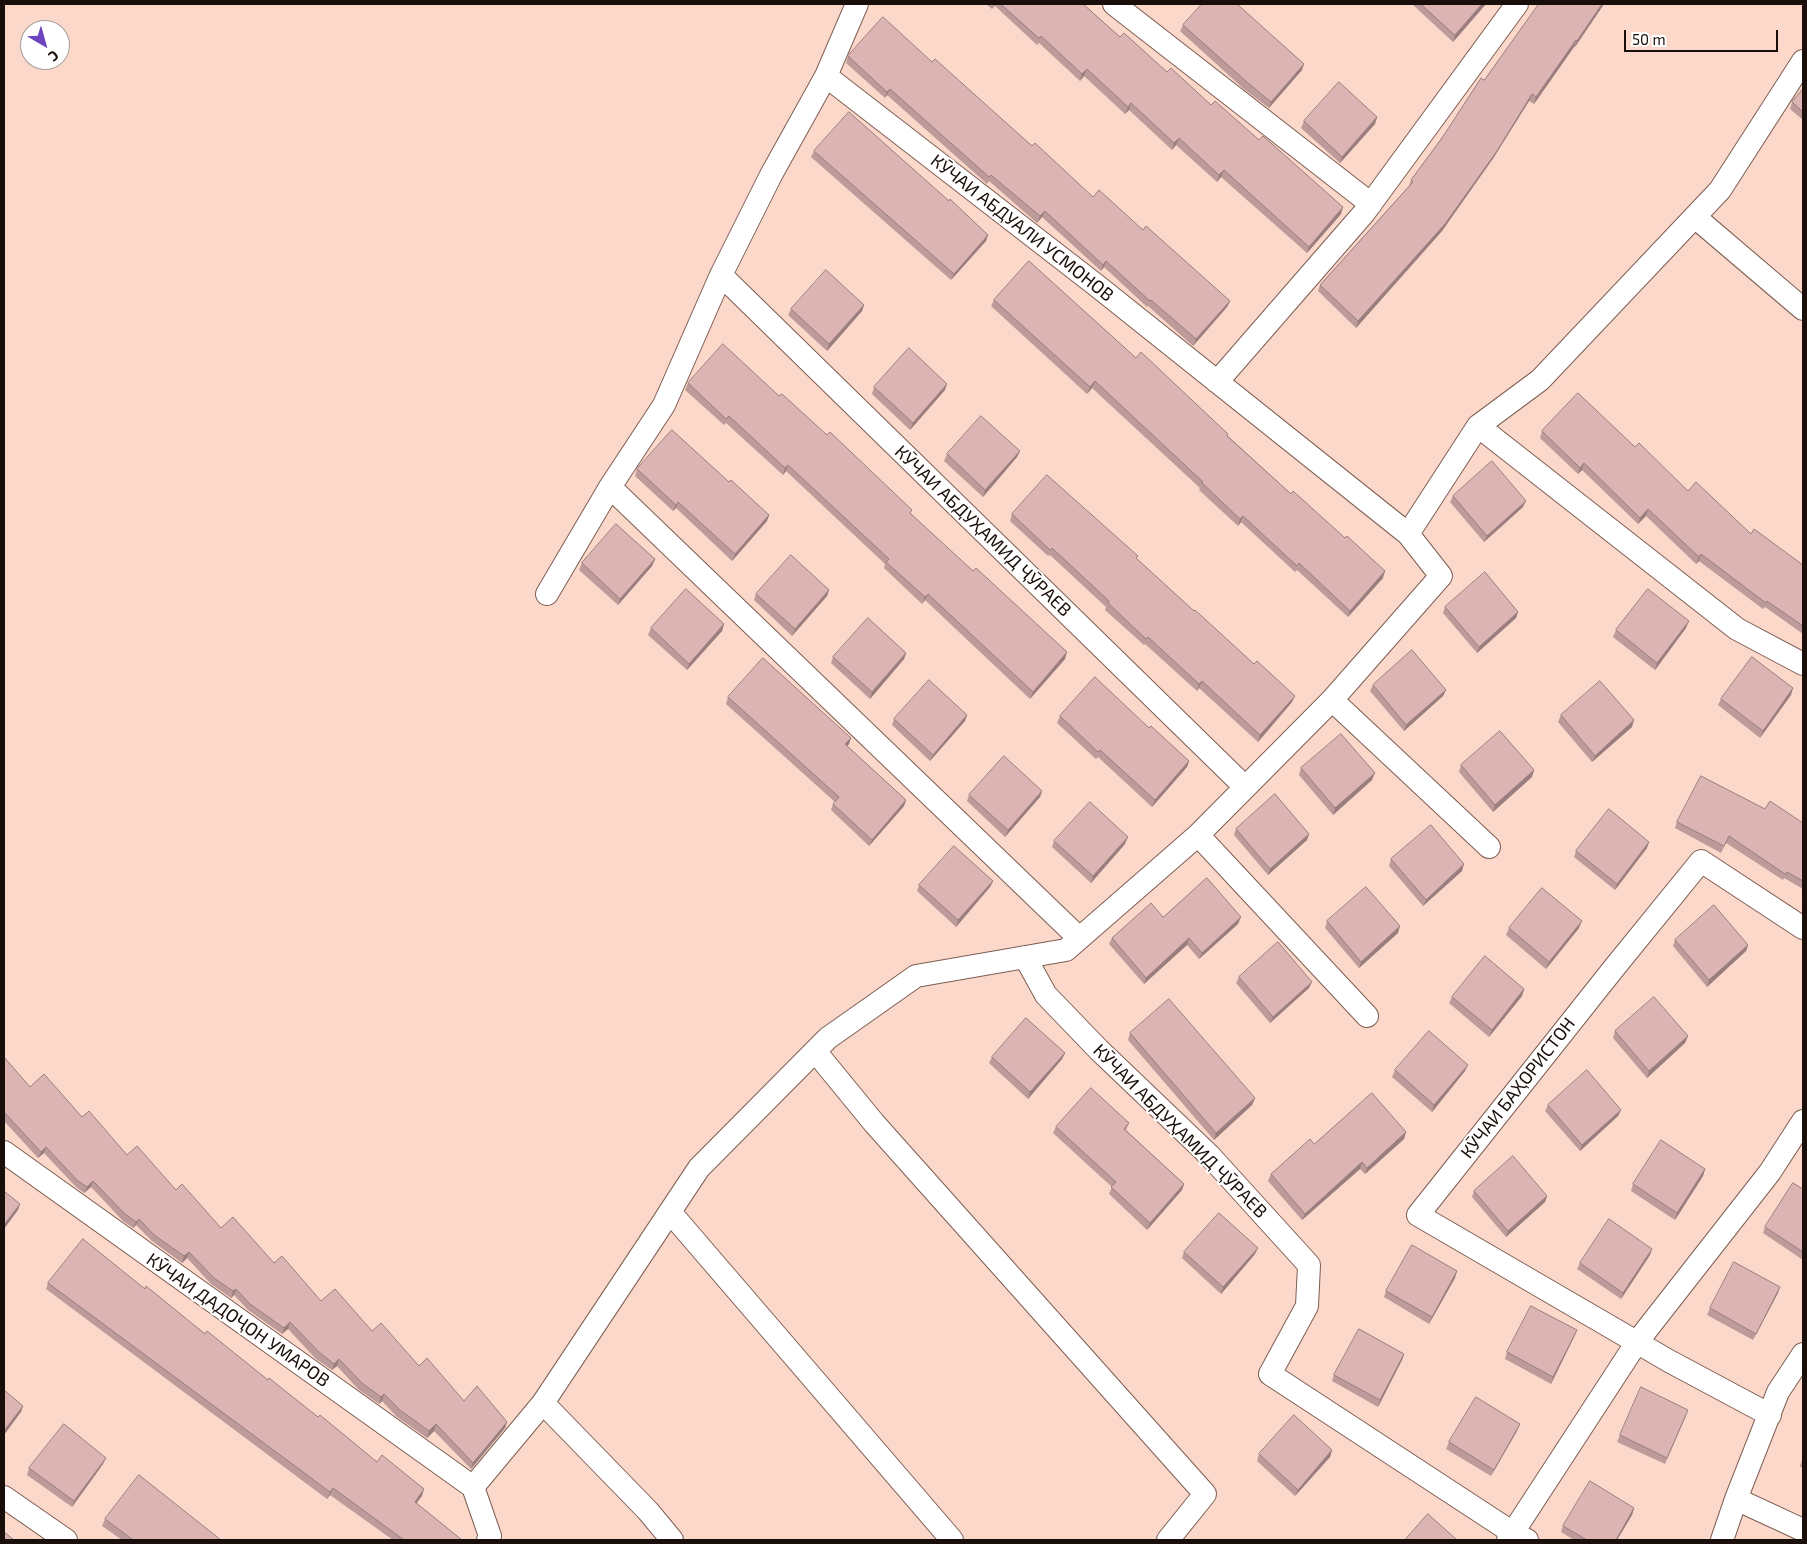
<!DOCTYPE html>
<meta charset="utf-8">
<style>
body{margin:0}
#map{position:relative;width:1807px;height:1544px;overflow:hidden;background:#fcd8cb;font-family:"Exo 2",sans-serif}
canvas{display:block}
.frame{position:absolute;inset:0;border:5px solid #1a0e0a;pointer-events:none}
.north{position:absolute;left:20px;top:20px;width:50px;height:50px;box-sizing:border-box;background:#fff;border:1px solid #a39f9d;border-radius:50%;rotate:142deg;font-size:14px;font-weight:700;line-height:20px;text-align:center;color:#1a0e0a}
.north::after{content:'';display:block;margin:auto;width:18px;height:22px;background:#6d44bd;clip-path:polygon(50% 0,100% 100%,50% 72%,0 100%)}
.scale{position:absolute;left:1624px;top:30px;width:154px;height:22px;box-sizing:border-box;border:2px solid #1a0e0a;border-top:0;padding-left:6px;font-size:15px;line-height:18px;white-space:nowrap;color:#1a0e0a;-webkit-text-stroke:4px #fff;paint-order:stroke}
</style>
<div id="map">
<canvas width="1807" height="1544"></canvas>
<div class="frame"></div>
<div class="north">С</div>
<div class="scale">50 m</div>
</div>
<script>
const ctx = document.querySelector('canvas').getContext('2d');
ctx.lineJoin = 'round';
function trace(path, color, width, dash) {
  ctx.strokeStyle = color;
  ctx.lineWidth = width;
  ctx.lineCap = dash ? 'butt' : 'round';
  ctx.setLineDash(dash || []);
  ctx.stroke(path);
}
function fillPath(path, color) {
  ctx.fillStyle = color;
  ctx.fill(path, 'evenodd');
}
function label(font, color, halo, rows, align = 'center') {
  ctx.font = font + ' "Exo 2",sans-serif';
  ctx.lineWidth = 4;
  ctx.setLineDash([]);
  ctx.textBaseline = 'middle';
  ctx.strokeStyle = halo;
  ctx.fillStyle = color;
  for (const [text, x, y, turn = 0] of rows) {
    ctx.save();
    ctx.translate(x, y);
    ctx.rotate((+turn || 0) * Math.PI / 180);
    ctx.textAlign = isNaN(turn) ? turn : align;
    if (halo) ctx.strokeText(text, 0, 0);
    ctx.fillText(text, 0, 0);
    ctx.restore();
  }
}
const minor = new Path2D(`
 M1114,4L1371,204
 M826,76L1096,285L1408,534
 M1695,217L1803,309
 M721,275L1245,787
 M1217,382L1364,213L1517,4
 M1478,426L1737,629L1803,664
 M610,487L1079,938
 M547,594L610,487L664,405L721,275L771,175L826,76L857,4
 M1332,700L1489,847
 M1198,835L1367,1016
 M1025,957L1046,995L1099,1050L1210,1156L1309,1265L1307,1306L1270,1374L1513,1533L1527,1540
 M815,1051L874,1123L1205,1494L1168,1540
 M4,1152L473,1487
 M670,1212L952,1540
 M543,1403L648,1511L672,1540
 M1770,1415L1669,1361L1418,1215L1614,968L1701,861L1803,928
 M473,1487L543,1403L699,1168L828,1038L916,976L1066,950L1198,835L1332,700L1441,576L1408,534L1478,426L1540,380L1720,190L1803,61
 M473,1487L490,1536L488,1540
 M4,1497L66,1540
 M1736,1499L1803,1530
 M1508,1540L1637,1342L1770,1172L1803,1121
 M1722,1540L1736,1499L1778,1392L1803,1354`);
trace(minor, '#7e5e53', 24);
trace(minor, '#fff', 22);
fillPath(new Path2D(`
 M986,4H1083L1120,37L1259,140L1341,214L1307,253L1221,177L1217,182L1176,145L1172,150L1129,110L1125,114L1084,76L1080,81L1039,43L1037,45L995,6L992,9Z
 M1412,4H1486L1453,42Z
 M1604,4L1575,47H1574L1534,104L1529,101L1494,157L1442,231L1356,328L1318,291L1320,285L1409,186L1411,180L1484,80Z
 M1183,25L1302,70L1269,108L1245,90L1180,31Z
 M848,56L932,62L1093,197L1143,230L1230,301L1227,307L1193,346L1148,306L1147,307L1104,267L1101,271L1042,217L1037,223L989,181L987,184L887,95L885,98L846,63Z
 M1803,89V120L1790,109L1792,102Z
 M1377,117L1375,124L1340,163L1301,128L1304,121Z
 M814,151L949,201L988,235L986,241L951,280L811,157Z
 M994,300L1136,358L1228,436L1383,578L1348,617L1297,570L1295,572L1241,522L1238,526L1199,490L1200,488L1092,388L1087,394L991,306Z
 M864,305L862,311L827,351L788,315L791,309Z
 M688,383L779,396L911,514L1065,659L1030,699L925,600L922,604L884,568L885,564L786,471L783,475L726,423L724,425L685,390Z
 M874,387L945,390L910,430L872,394Z
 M1542,431L1635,447L1688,491L1751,534L1803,565V634L1765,607L1763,609L1699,561L1696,564L1646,516L1638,524L1582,470L1578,474L1540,438Z
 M1020,451L1017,457L983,497L944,461L947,454Z
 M637,469L729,482L769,515L767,521L732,561L676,508L673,511L635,476Z
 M1453,496L1523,507L1484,542L1450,502Z
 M1012,514L1137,559L1292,702L1258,742L1199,688L1197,691L1145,644L1144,645L1105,610L1106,607L1050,555L1048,556L1010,521Z
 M655,559L652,566L618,605L579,570L582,563Z
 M829,590L827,596L792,636L754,600L756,594Z
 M1445,607L1518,612L1516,618L1477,653L1443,613Z
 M724,624L722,631L687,670L648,635L651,628Z
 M1686,628L1655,670L1613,637L1616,630Z
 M906,653L904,659L870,699L831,663L833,657Z
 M1373,685L1446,690L1443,696L1404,731L1370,691Z
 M1791,695L1760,738L1718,705L1721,699Z
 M728,697L851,738L849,744L847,746L906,800L904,806L869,846L831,810L833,804L835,802L726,704Z
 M967,715L965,721L930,761L892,725L894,719Z
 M1561,715L1632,727L1592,762L1558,722Z
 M1060,716L1189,761L1187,767L1152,807L1098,757L1096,759L1057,723Z
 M1461,765L1532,777L1493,812L1459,772Z
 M1301,768L1372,780L1333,815L1299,775Z
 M1042,791L1040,797L1005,837L967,801L969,795Z
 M1765,809L1803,823V889L1784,878L1783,880L1726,843L1721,853L1675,828L1677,822Z
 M1236,829L1309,834L1307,840L1268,875L1234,835Z
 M1054,841L1125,844L1091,883L1052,847Z
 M1647,848L1615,890L1574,857L1576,851Z
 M1391,859L1462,871L1423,906L1389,866Z
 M993,881L990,887L956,927L917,891L919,885Z
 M1163,917L1238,924L1199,959L1187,945L1144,984L1109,944L1112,938Z
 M1327,921L1398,933L1359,968L1325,928Z
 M1509,928H1579L1546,969L1506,935Z
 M1675,940L1748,945L1746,951L1707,987L1673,946Z
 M1239,977L1309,988L1270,1023L1236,983Z
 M1524,989L1522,996L1489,1037L1449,1003L1452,997Z
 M1615,1031L1688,1036L1685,1043L1647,1078L1613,1038Z
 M1130,1033L1255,1098L1252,1105L1214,1140L1128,1040Z
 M1065,1053L1062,1059L1028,1099L989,1063L992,1057Z
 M4,1057L30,1087L82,1117L127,1155L176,1190L221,1228L274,1263L321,1301L372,1331L464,1401L507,1422L505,1428L471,1469L434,1431L427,1438L397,1417L382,1401L379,1404L359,1390L337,1366L332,1370L316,1359L288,1329L282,1334L248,1310L234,1295L231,1298L211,1284L187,1258L182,1263L152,1241L136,1225L133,1228L123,1221L91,1187L84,1193L76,1187L44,1153L38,1158L4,1121Z
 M1395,1070L1465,1071L1432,1112L1392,1077Z
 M1548,1105L1621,1110L1618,1116L1580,1151L1545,1111Z
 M1129,1123L1126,1130L1184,1184L1182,1190L1147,1230L1109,1194L1112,1187L1053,1133L1056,1127Z
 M1406,1132L1404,1139L1365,1174L1360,1169L1302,1220L1268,1181L1271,1174L1314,1144Z
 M1705,1169L1703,1176L1675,1220L1631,1191L1633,1184Z
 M1803,1189V1260L1763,1233L1765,1227Z
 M1474,1191L1547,1196L1545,1202L1506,1237L1472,1197Z
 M1184,1252L1255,1254L1221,1294L1182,1258Z
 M1650,1255L1621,1299L1577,1269L1580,1263Z
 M1455,1278L1429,1324L1384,1297L1386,1291Z
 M48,1283L145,1289L318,1417L422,1496L416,1503L462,1540H393L330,1495L327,1499L46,1289Z
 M1778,1293L1753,1340L1707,1315L1710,1308Z
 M1574,1337L1551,1384L1505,1359L1507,1352Z
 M1404,1354L1402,1360L1378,1407L1332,1381L1334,1375Z
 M1686,1416L1665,1464L1617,1442L1620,1435Z
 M1517,1431L1491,1476L1446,1449L1449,1442Z
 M1332,1450L1330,1457L1295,1496L1257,1461L1259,1454Z
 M1803,1458V1469L1800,1466Z
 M103,1464L72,1507L27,1475L29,1468Z
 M1634,1508L1632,1515L1617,1540H1574L1561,1532L1563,1526Z
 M105,1519L221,1540H122L102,1526Z`), '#bc9b9a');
fillPath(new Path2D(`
 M1482,4H1486L1453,42L1455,35Z
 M1602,4H1604L1575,47L1577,41Z
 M1576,40L1574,47L1534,104L1536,97Z
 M1304,64L1302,70L1269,108L1271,102Z
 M1087,69L1084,76L1080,81L1082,74Z
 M890,89L887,95L885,98L887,92Z
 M1532,94L1529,101L1494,157L1442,231L1356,328L1358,321Z
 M1131,103L1129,110L1125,114L1128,107Z
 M1377,117L1375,124L1340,163L1342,157Z
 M1179,138L1176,145L1172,150L1174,143Z
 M1224,170L1221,177L1217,182L1219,175Z
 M1343,207L1341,214L1307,253L1309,247Z
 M1045,211L1042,217L1037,223L1040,216Z
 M988,235L986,241L951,280L954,274Z
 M1106,261L1104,267L1101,271L1103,265Z
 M1230,301L1227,307L1193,346L1196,339Z
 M864,305L862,311L827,351L829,344Z
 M1095,381L1092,388L1087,394L1090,387Z
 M947,384L945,390L910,430L913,423Z
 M1020,451L1017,457L983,497L985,490Z
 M1584,463L1582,470L1578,474L1580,468Z
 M788,465L786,471L783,475L785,468Z
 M1526,501L1523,507L1484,542L1487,536Z
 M678,502L676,508L673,511L676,505Z
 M1648,509L1646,516L1638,524L1640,518Z
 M769,515L767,521L732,561L735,554Z
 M1243,516L1241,522L1238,526L1240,519Z
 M1701,554L1699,561L1696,564L1699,557Z
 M655,559L652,566L618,605L620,599Z
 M1385,571L1383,578L1348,617L1350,611Z
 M829,590L827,596L792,636L795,629Z
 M928,594L925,600L922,604L925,597Z
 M1518,612L1516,618L1477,653L1479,647Z
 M1689,621L1686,628L1655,670L1657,663Z
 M724,624L722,631L687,670L689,664Z
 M1067,652L1065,659L1030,699L1033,692Z
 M906,653L904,659L870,699L872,692Z
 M1202,681L1199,688L1197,691L1199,684Z
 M1793,688L1791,695L1760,738L1763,731Z
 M1446,690L1443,696L1404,731L1406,725Z
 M1295,696L1292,702L1258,742L1260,735Z
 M967,715L965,721L930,761L933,755Z
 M1634,720L1632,727L1592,762L1595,756Z
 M851,738L849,744L843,751L845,744Z
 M1189,761L1187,767L1152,807L1155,800Z
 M1534,770L1532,777L1493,812L1495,805Z
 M1375,773L1372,780L1333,815L1335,808Z
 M1042,791L1040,797L1005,837L1008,830Z
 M906,800L904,806L869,846L872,840Z
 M1309,834L1307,840L1268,875L1270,869Z
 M1128,837L1125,844L1091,883L1093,876Z
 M1649,842L1647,848L1615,890L1617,884Z
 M1464,864L1462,871L1423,906L1426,900Z
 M993,881L990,887L956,927L958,920Z
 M1241,917L1238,924L1199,959L1202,953Z
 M1582,921L1579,928L1546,969L1549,962Z
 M1400,926L1398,933L1359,968L1361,962Z
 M1189,938L1187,945L1144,984L1146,978Z
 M1748,945L1746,951L1707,987L1709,980Z
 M1312,982L1309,988L1270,1023L1273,1017Z
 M1524,989L1522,996L1489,1037L1492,1030Z
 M1688,1036L1685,1043L1647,1078L1649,1071Z
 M1065,1053L1062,1059L1028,1099L1030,1092Z
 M1468,1065L1465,1071L1432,1112L1434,1105Z
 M1255,1098L1252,1105L1214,1140L1216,1133Z
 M1621,1110L1618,1116L1580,1151L1582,1145Z
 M1406,1132L1404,1139L1365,1174L1367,1168Z
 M46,1147L44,1153L38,1158L41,1152Z
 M1362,1162L1360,1169L1302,1220L1305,1214Z
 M1705,1169L1703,1176L1675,1220L1677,1213Z
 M93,1181L91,1187L84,1193L87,1187Z
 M1184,1184L1182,1190L1147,1230L1150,1223Z
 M1547,1196L1545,1202L1506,1237L1508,1231Z
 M20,1204L18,1210L4,1229V1225Z
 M139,1219L136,1225L133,1228L136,1222Z
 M1258,1248L1255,1254L1221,1294L1223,1287Z
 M1652,1249L1650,1255L1621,1299L1623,1293Z
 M189,1252L187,1258L182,1263L184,1256Z
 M1457,1271L1455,1278L1429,1324L1432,1317Z
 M1780,1287L1778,1293L1753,1340L1756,1334Z
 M236,1289L234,1295L231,1298L233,1291Z
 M290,1322L288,1329L282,1334L284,1328Z
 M1577,1330L1574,1337L1551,1384L1553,1377Z
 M1404,1354L1402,1360L1378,1407L1380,1400Z
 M339,1359L337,1366L332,1370L334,1364Z
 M384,1394L382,1401L379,1404L381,1397Z
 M23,1406L21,1412L4,1435V1431Z
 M507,1422L505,1428L471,1469L473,1463Z
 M436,1424L434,1431L427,1438L429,1431Z
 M1520,1424L1517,1431L1491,1476L1494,1470Z
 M1332,1450L1330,1457L1295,1496L1298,1490Z
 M106,1458L103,1464L72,1507L74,1501Z
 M333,1488L330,1495L327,1499L330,1492Z
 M424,1489L422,1496L412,1509L415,1502Z
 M1634,1508L1632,1515L1617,1540H1616Z`), '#997e7d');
const building = new Path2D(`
 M1001,4H1083L1120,37L1124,33L1167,72L1171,68L1211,105L1215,101L1259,140L1263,136L1343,207L1309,247L1224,170L1219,175L1179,138L1174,143L1131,103L1128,107L1087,69L1082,74L1041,36L1039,38Z
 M1202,4H1237L1304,64L1271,102L1248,83L1183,25Z
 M1421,4H1482L1455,35Z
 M1539,4H1602L1577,41L1576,40L1536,97L1532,94L1497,151L1445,224L1358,321L1320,285L1413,182L1411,180L1442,138L1481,78L1484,80Z
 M883,17L932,62L935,59L1032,146L1035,143L1093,197L1099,190L1143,230L1146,226L1230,301L1196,339L1151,300L1150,301L1106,261L1103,265L1045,211L1040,216L991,175L989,177L890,89L887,92L848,56Z
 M1339,82L1377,117L1342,157L1304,121Z
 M1803,89V112L1792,102Z
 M849,112L949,201L950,199L988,235L954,274L814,151Z
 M1029,261L1136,358L1141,352L1228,434L1227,436L1291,494L1293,491L1345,538L1347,536L1385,571L1350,611L1299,563L1297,566L1243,516L1240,519L1202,483L1203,482L1095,381L1090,387L994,300Z
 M826,270L864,305L829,344L791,309Z
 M723,344L779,396L782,394L827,435L830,432L912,510L910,513L973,571L976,568L1067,652L1033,692L928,594L925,597L886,562L889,559L788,465L785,468L729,416L726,419L688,383Z
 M909,348L947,384L913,423L874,387Z
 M1578,393L1635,447L1639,443L1688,491L1696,482L1751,534L1754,529L1803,565V626L1767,601L1766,603L1701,554L1699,557L1648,509L1640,518L1584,463L1580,468L1542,431Z
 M981,416L1020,451L985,490L947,454Z
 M672,430L729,482L731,480L769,515L735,554L678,502L676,505L637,469Z
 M1492,461L1526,501L1487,536L1453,496Z
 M1047,475L1138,556L1136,558L1194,611L1195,610L1254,664L1257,661L1295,696L1260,735L1202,681L1199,684L1148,637L1146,639L1108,603L1109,601L1052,548L1050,550L1012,514Z
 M616,524L655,559L620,599L582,563Z
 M791,555L829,590L795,629L756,594Z
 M1485,572L1518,612L1479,647L1445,607Z
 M686,589L724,624L689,664L651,628Z
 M1648,589L1689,621L1657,663L1616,630Z
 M868,618L906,653L872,692L833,657Z
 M1412,650L1446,690L1406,725L1373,685Z
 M1752,657L1793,688L1763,731L1721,699Z
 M763,658L851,738L845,744L906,800L872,840L833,804L839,797L728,697Z
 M1095,677L1149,728L1151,726L1189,761L1155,800L1100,750L1098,752L1060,716Z
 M929,680L967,715L933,755L894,719Z
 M1600,681L1634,720L1595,756L1561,715Z
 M1500,731L1534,770L1495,805L1461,765Z
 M1341,734L1375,773L1335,808L1301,768Z
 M1004,756L1042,791L1008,830L969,795Z
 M1701,776L1765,809L1770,801L1803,823V881L1787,872L1785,874L1729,836L1724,846L1677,822Z
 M1275,794L1309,834L1270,869L1236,829Z
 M1090,802L1128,837L1093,876L1054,841Z
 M1609,809L1649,842L1617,884L1576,851Z
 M1431,825L1464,864L1426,900L1391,859Z
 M954,846L993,881L958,920L919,885Z
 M1207,878L1241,917L1202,953L1189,938L1146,978L1112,938L1151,903L1163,917Z
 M1366,887L1400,926L1361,962L1327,921Z
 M1542,888L1582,921L1549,962L1509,928Z
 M1714,905L1748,945L1709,980L1675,940Z
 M1278,942L1312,982L1273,1017L1239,977Z
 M1485,956L1524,989L1492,1030L1452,997Z
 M1654,997L1688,1036L1649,1071L1615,1031Z
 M1169,999L1255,1098L1216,1133L1130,1033Z
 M1026,1018L1065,1053L1030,1092L992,1057Z
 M1429,1031L1468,1065L1434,1105L1395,1070Z
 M4,1057L30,1087L44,1074L82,1117L89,1111L127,1155L137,1146L176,1190L182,1184L221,1228L233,1217L274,1263L282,1256L321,1301L335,1289L372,1331L381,1323L419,1366L427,1358L464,1401L477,1386L507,1422L473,1463L436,1424L429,1431L400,1410L384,1394L381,1397L362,1383L339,1359L334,1364L319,1352L290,1322L284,1328L250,1304L236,1289L233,1291L214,1278L189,1252L184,1256L154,1235L139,1219L136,1222L125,1214L93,1181L87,1187L78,1181L46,1147L41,1152L4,1112Z
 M1587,1070L1621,1110L1582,1145L1548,1105Z
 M1091,1088L1129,1123L1124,1129L1184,1184L1150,1223L1111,1187L1116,1182L1056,1127Z
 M1372,1093L1406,1132L1367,1168L1362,1162L1305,1214L1271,1174L1310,1139L1314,1144Z
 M1661,1140L1705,1169L1677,1213L1633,1184Z
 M1513,1156L1547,1196L1508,1231L1474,1191Z
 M1793,1183L1803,1189V1252L1765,1227Z
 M4,1191L20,1204L4,1225Z
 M1219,1213L1258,1248L1223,1287L1184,1252Z
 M1609,1219L1652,1249L1623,1293L1580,1263Z
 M83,1239L145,1289L146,1286L205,1334L207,1331L268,1380L269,1378L318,1417L320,1415L377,1462L382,1455L424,1489L415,1502L462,1540H404L333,1488L330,1492L48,1283Z
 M1412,1245L1457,1271L1432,1317L1386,1291Z
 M1734,1262L1780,1287L1756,1334L1710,1308Z
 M1531,1306L1577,1330L1553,1377L1507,1352Z
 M1359,1329L1404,1354L1380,1400L1334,1375Z
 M1641,1387L1688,1410L1667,1458L1620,1435Z
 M4,1390L23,1406L4,1431Z
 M1476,1397L1520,1424L1494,1470L1449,1442Z
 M1294,1415L1332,1450L1298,1490L1259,1454Z
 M64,1424L106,1458L74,1501L29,1468Z
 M139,1475L221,1540H133L105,1519Z
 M1590,1481L1634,1508L1616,1540H1587L1563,1526Z
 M1428,1514L1457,1540H1405Z
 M4,1532L14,1540H4Z`);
fillPath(building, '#dbb4b3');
trace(building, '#997e7d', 1);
label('18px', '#1a0e0a', '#fff', [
 ["КӮЧАИ АБДУАЛИ УСМОНОВ",1022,228,38],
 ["КӮЧАИ АБДУҲАМИД ҶӮРАЕВ",983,531,44],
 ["КӮЧАИ БАҲОРИСТОН",1518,1088,-52],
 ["КӮЧАИ АБДУҲАМИД ҶӮРАЕВ",1180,1131,45],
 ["КӮЧАИ ДАДОҶОН УМАРОВ",238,1320,35]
]);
</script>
